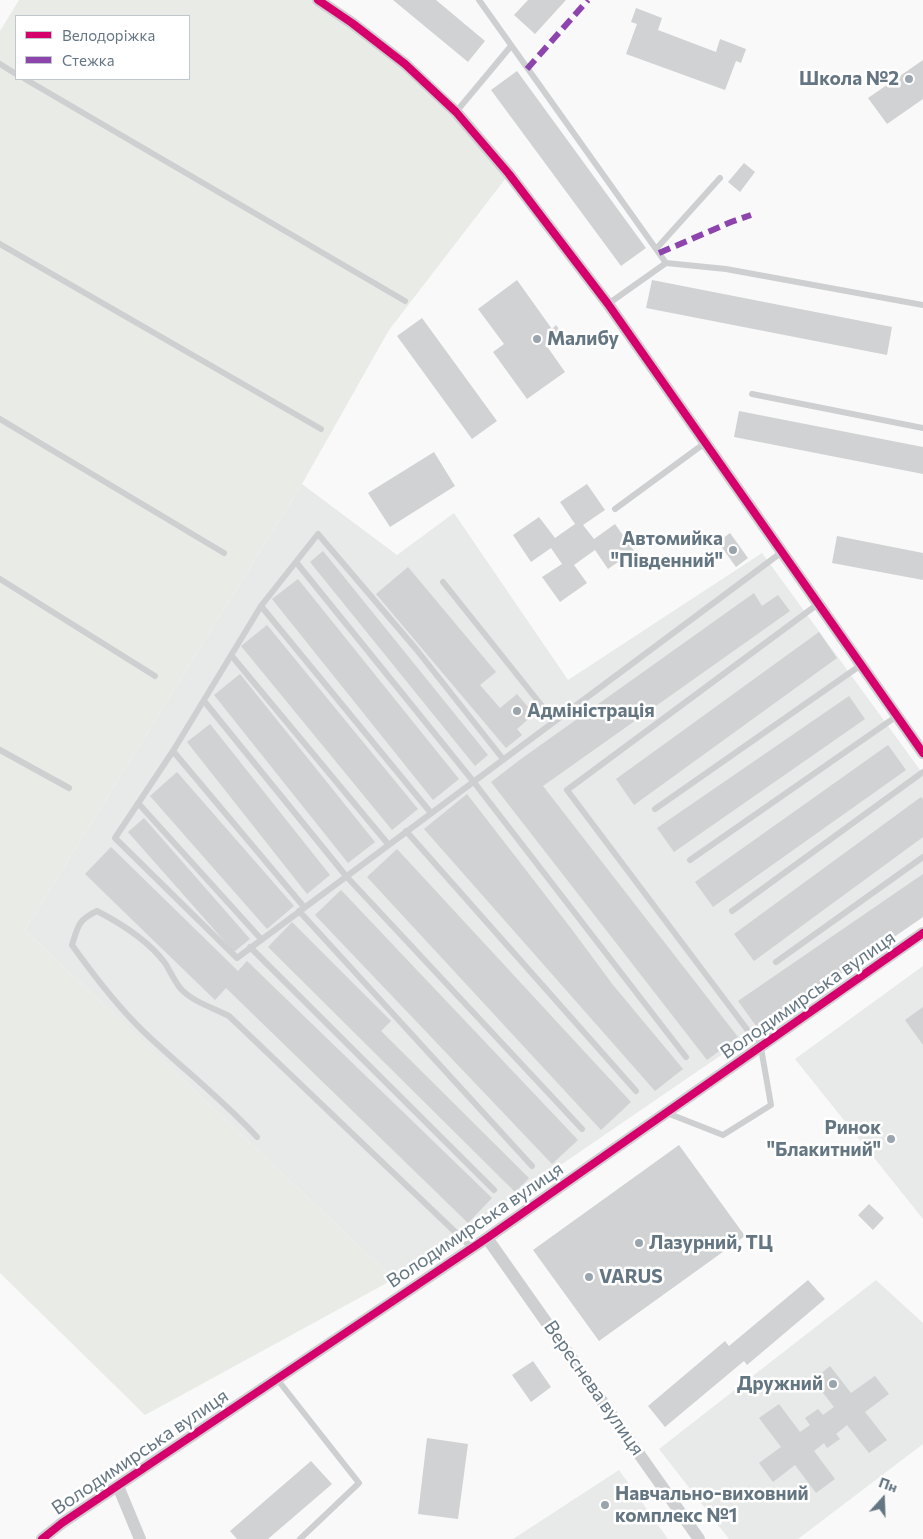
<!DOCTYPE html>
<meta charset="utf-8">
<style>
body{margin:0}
#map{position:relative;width:923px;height:1539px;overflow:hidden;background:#f9f9f9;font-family:Commissioner,sans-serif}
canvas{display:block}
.legend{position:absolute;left:15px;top:15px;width:175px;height:65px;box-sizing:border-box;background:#fff;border:1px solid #c1c8cd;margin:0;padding:6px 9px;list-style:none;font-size:15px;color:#657683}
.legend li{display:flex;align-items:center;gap:10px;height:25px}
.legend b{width:25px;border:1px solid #c1c8cd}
.north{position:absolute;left:858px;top:1474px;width:50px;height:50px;-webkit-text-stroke:4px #fff;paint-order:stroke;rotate:20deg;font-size:14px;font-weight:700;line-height:20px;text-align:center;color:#657683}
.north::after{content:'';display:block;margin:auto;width:18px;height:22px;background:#657683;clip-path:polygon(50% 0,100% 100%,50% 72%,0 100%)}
</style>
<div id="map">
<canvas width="923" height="1539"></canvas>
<ul class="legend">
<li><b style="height:6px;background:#d6006c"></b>Велодоріжка</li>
<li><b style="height:6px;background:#8e44ad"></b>Стежка</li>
</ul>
<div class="north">Пн</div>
</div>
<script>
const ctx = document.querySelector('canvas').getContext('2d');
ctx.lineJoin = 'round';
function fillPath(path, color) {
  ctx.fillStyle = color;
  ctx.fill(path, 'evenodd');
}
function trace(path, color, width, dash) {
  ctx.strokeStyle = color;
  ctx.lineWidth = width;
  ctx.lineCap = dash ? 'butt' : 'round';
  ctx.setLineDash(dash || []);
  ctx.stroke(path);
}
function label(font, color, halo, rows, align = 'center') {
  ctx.font = font + ' Commissioner,sans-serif';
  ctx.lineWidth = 5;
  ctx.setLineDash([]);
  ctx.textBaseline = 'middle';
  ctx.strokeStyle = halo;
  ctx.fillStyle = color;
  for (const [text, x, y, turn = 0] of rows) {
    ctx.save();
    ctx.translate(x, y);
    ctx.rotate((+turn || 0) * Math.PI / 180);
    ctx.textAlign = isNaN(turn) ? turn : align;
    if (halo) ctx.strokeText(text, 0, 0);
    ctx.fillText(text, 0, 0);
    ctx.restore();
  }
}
fillPath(new Path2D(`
 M302,484L397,555L454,513L568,680L762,553L923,774V917L394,1279L25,930Z
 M923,966V1219L795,1059Z
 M876,1280L923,1323V1444L798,1539H729L659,1449Z
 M619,1470L668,1539H513Z`), '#e8e9e9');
fillPath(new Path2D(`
 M19,0H318L405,64L509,174L389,330L302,484L25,930L394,1279L145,1415L0,1273V31ZM16,16H189V79H16Z`), '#e8ebe6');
fillPath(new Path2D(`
 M393,0H436L485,41L468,62Z
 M528,0H566L535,34L514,15Z
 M636,8L662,18L658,30L716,52L720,39L746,49L741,63L736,61L725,90L626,54L637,24L631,22Z
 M923,60V99L887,124L868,98Z
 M517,71L646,248L621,266L491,90Z
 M744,163L755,172L740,192L728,182Z
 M517,280L552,329L556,325L562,333L546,345L565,372L527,399L493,352L504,344L478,309Z
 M652,280L892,327L887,355L646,308Z
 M422,318L497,421L472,439L397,336Z
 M739,411L923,447V474L734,437Z
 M434,452L455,486L390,527L368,493Z
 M587,484L605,510L583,525L594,539L615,524L634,551L608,569L595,550L574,565L587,583L560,602L542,577L562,564L551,548L531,562L513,535L539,517L555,538L575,524L560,502Z
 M730,533L748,558L736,567L718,542Z
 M837,536L923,553V580L832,563Z
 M323,551L488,755L475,766L310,562Z
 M408,567L496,672L480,685L500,708L517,694L534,714L517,729L522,735L506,748L376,594Z
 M298,579L459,779L433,800L272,599Z
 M754,593L762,606L778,595L790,611L543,786L738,1037L707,1060L491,782L521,759Z
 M267,625L418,809L392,830L241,646Z
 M819,632L837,658L634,805L616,779Z
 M240,674L375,842L348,863L214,695Z
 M849,696L865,719L674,852L657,828Z
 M210,724L330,875L307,894L187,742Z
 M888,745L906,770L713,907L695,882Z
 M177,772L294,906L267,929L150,796Z
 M467,794L570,927L613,985L683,1069L655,1091L424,829Z
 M921,797L923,799V837L754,961L734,934Z
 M144,818L250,939L234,952L128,832Z
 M111,847L238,971L247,961L492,1198L468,1223L226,988L215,1000L85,874Z
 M397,849L631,1102L601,1130L367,877Z
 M923,874V917L759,1030L738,1001Z
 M341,890L578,1140L552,1164L315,915Z
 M292,922L391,1021L381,1031L529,1178L515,1192L268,947Z
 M923,1007V1045L905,1020Z
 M679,1145L745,1236L599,1341L533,1250Z
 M869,1204L884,1218L873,1230L858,1215Z
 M808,1280L825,1299L747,1365L744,1361L665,1427L648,1406L725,1341L729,1346Z
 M533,1361L551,1387L531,1402L512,1375Z
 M830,1366L851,1393L875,1376L889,1394L865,1412L887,1440L869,1453L847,1425L836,1434L840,1439L827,1448L824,1443L814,1451L835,1479L816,1493L795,1465L773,1482L759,1463L781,1447L759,1418L779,1404L800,1432L810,1425L805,1418L818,1409L823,1415L834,1407L813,1380Z
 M427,1438L468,1444L458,1519L418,1514Z
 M311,1461L332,1484L268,1539H237L230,1531Z`), '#d0d2d3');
trace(new Path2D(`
 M479,0L666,263
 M0,64L16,74
 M25,79L405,301
 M456,112L511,46
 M0,244L321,429
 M656,249L720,178
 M608,304L666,263L726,269L923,305
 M752,394L923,428
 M0,419L224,553
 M615,509L705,443
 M296,562L473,781L686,1057
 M0,579L155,676
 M443,582L554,721
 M261,606L431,813
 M231,655L388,844
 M204,701L346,876L582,1129
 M0,750L69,788
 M173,751L304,907
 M503,759L416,649L318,534L261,606L173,751L115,838L237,958L782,552
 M138,803L261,939
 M655,809L861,665
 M406,831L636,1091
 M690,860L897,716
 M299,911L532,1166
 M732,911L923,772
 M250,947L494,1190
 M776,962L923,857
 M667,1113L723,1135L771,1105L761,1048L567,790L818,604
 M257,1137C222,1099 182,1068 145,1033C117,1006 94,976 72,945C78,926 78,920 97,911C122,924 148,940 165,963C170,971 175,982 181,989C193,1002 214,1008 229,1016L472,1248
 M277,1379L359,1483L300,1539`), '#cecfd0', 6);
trace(new Path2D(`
 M318,0L352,23L405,64L456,112L509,174L608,304L923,753
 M487,1238L699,1539
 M118,1486L140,1539
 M42,1539L62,1523L138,1472L487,1238L923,933`), '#cecfd0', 12);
trace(new Path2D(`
 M527,69L588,0
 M659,253L731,222L751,215`), '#8e44ad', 6, [12, 6]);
trace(new Path2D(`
 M318,0L352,23L405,64L456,112L509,174L608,304L923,753
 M42,1539L62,1523L138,1472L487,1238L923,933`), '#d6006c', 8);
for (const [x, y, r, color] of [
 [909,79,5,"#99a4ac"],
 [537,339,5,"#99a4ac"],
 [733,550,5,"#99a4ac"],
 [517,711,5,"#99a4ac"],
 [891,1139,5,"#99a4ac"],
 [639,1243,5,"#99a4ac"],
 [589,1277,5,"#99a4ac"],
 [833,1384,5,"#99a4ac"],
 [605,1505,5,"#99a4ac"]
]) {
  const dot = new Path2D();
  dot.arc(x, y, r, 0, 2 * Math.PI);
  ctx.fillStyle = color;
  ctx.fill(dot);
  trace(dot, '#fff', 2);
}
label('bold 19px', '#657683', '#fff', [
 ["Школа №2",899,79,"right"],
 ["Малибу",547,339],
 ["Автомийка",723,539,"right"],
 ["\"Південний\"",723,561,"right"],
 ["Адміністрація",527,711],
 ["Ринок",881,1128,"right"],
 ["\"Блакитний\"",881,1150,"right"],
 ["Лазурний, ТЦ",649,1243],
 ["VARUS",599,1277],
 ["Дружний",823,1384,"right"],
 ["Навчально-виховний",615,1494],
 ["комплекс №1",615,1516]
], 'left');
label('19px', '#657683', '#fff', [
 ["Володимирська вулиця",808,995,-35],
 ["Володимирська вулиця",475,1225,-34],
 ["Вереснева вулиця",594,1388,55],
 ["Володимирська вулиця",140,1452,-34]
]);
</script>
